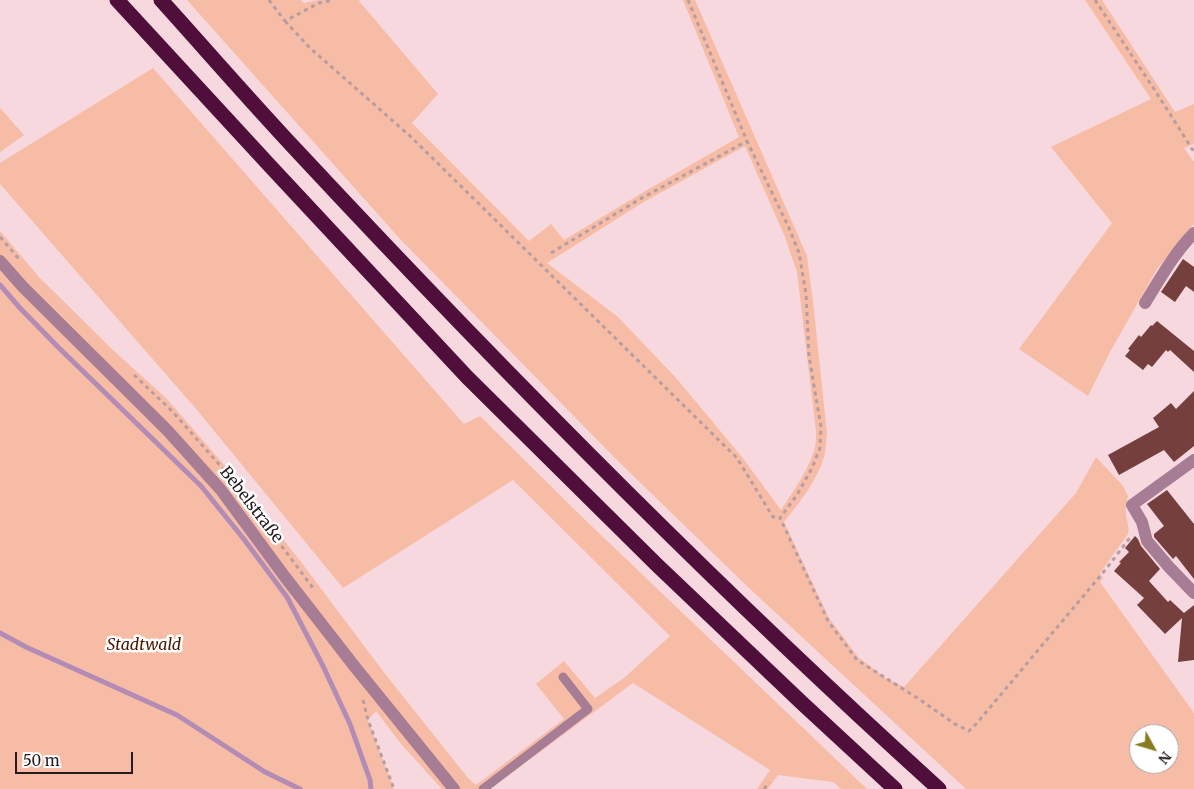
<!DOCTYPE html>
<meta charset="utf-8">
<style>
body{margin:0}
#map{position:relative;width:1194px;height:789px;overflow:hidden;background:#f7d8df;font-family:Merriweather,serif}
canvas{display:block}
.north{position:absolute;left:1129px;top:724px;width:50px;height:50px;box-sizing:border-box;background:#fff;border:1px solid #a8a4a5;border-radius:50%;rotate:129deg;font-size:14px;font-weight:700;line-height:20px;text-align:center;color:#261b1e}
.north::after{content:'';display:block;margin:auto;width:18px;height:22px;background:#897b21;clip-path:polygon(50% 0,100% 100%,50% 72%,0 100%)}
.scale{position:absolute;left:15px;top:752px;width:118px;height:22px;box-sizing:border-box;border:2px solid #261b1e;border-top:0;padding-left:6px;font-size:15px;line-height:18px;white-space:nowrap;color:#261b1e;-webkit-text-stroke:4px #fff;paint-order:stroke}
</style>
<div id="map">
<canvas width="1194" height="789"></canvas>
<div class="north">N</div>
<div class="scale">50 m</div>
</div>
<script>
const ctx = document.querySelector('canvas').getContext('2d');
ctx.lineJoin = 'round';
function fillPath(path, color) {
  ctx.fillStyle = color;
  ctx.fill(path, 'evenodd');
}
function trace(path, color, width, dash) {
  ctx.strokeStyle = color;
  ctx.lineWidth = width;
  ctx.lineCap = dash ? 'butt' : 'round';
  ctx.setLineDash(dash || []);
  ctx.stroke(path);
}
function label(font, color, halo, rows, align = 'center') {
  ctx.font = font + ' Merriweather,serif';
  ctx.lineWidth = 5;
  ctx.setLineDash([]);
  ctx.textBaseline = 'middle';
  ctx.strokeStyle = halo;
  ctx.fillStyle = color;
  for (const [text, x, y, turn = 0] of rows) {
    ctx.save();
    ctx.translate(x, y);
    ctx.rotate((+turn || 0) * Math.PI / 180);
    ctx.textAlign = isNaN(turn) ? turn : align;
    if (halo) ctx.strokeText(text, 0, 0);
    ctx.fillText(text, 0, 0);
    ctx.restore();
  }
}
fillPath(new Path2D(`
 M187,0H301L304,3L318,0H360L359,1L438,94L412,123L529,241L551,224L564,240L642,193L739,137L683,0H695L807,256L814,310L827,434C826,440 826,447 825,454C818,479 801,501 784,522L829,618L858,657L884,677L904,687L1076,493L1096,457L1123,486L1128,496C1127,502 1125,507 1126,513C1126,520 1130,527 1128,534L1100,573L1103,578L1100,582L1194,713V789H966L749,588L619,462L400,239ZM745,146L785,237L797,272L816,431C816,436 816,442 815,447C811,466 792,494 781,510L742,457L677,379L618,317L547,263L642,203ZM1139,734H1169V764H1139Z
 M1085,0H1102L1175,112L1194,104V144L1184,148L1194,162V224L1157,269L1110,352L1088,396L1019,349L1112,223L1051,147L1151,99Z
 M153,68L464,424L480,416L580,515L867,789H841L833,782L778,775L768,789H757L770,770L633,683L490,789H442L401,744L376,711L368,720L394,789H0V231L39,277L114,351L167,399L225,466L301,562L386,675L468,778L476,785L564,719L536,684L564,661L595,698L624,678L670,636L513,480L343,588L197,410L0,184V163Z
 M0,108L24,135L0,152Z`), '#f7bca5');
trace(new Path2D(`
 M0,285L20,308L57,346L201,486L243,538L287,597L323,666L350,724L370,780L371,789
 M0,633L26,647L177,715L265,772L300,789`), '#b38cb6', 5);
fillPath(new Path2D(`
 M1183,259L1194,267V292L1186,286L1175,302L1161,292Z
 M1157,321L1194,351V372L1170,350L1168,352L1166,350L1152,367L1148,364L1143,370L1125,356L1130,350L1128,349L1139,335L1141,337L1151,325L1152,326Z
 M1194,391V446L1174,462L1164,450L1119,475L1108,455L1159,427L1153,418L1171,403L1176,409Z
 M1167,490L1194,524V579L1176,556L1173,559L1154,537V534L1164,526L1147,504Z
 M1135,536L1138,539L1141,546L1160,569L1149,581L1168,602L1170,600L1184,613L1194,605V660L1178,662L1182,618L1165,634L1137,605L1144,598L1114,571L1121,563L1119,562L1129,552L1125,548Z`), '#743f3d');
trace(new Path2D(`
 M269,0L285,21L319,3L333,0
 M688,0L747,141L789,228L799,253L806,294L809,356L821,427L820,448L812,468L797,495L780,518L828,621L857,660L919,699L955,724L969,731L977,723L1106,569L1132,535
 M1095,0L1156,92L1194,152
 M285,21L310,48L410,136L737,458L773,517L780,518
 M0,237L19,259
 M551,253L640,199L747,141
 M134,375L173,412L231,478
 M248,501L313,588
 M363,700L368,720L394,789
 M764,789L769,782`), '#b69da3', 3, [4, 4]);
trace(new Path2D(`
 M483,789L588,709L563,677`), '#a67d94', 9);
trace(new Path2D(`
 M1145,303C1160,279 1174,253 1194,233
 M1194,460L1132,505L1142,522L1147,541L1169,567L1194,593`), '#a67d94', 12);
trace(new Path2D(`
 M0,261L23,287L167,430L221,490L285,577L355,667L454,789`), '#a67d94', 12);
trace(new Path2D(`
 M117,0L271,167L467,377L657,565L802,703L895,789
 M161,0C207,51 252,103 299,153C504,373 716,587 939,789`), '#500f3b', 15);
label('16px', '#261b1e', '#fff', [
 ["Bebelstraße",251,505,52]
]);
label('italic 16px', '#4a1701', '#fff', [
 ["Stadtwald",144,645]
]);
</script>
